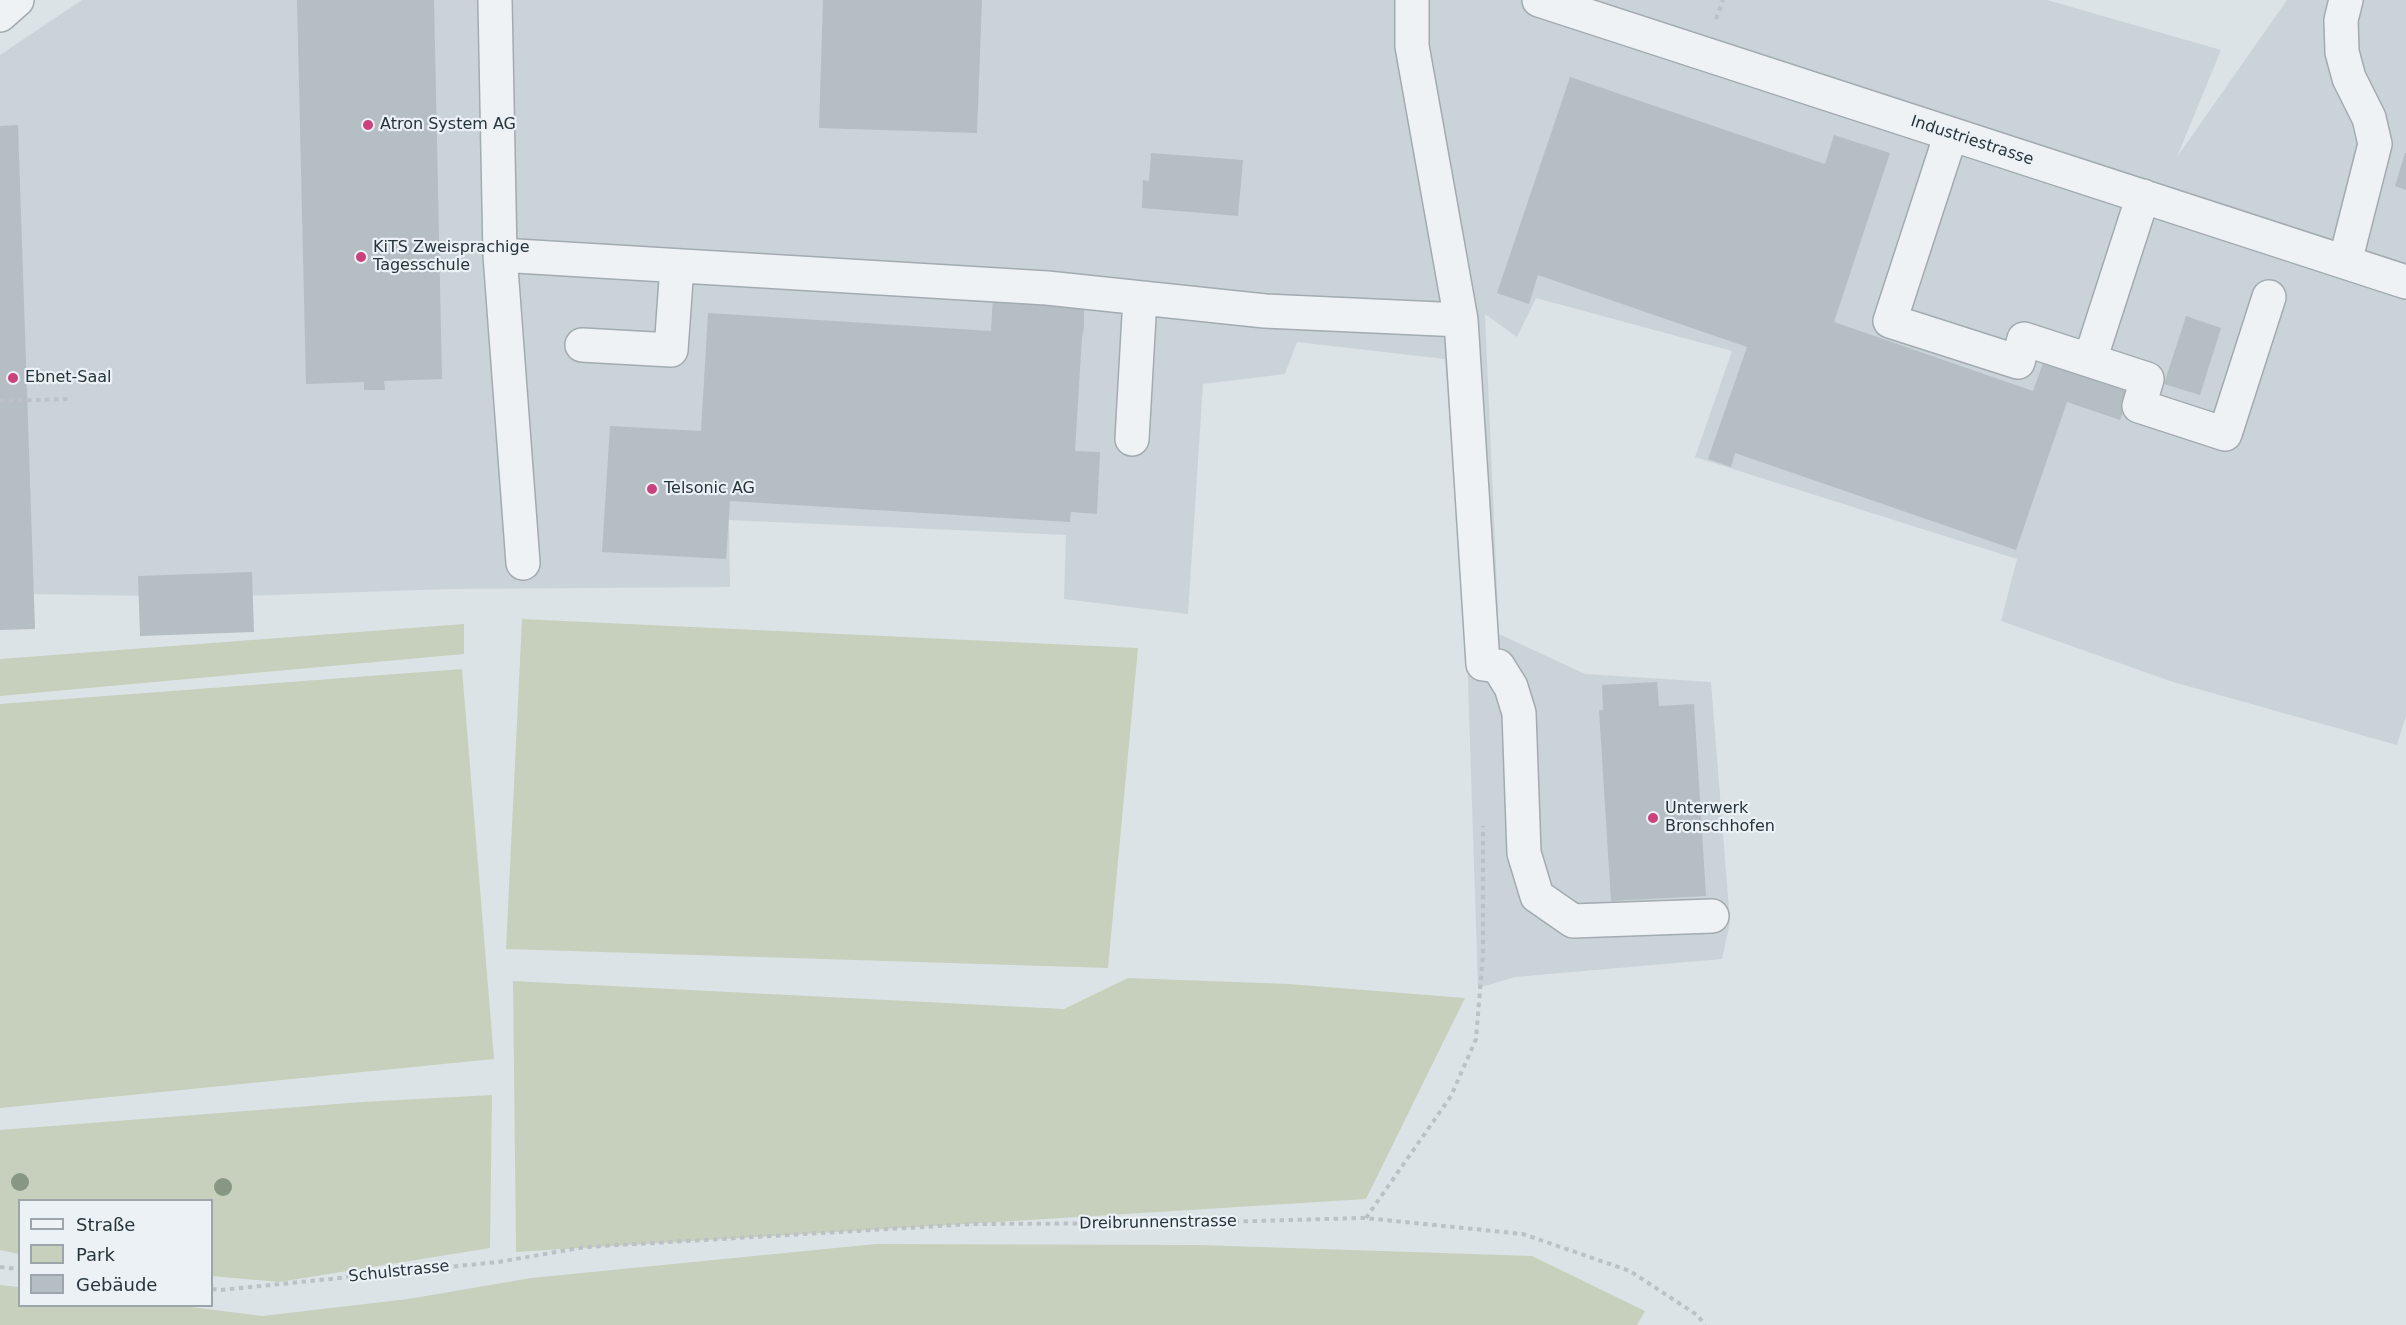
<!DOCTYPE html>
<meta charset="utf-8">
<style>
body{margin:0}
#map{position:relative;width:2406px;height:1325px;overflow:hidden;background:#dce3e6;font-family:"DejaVu Sans",sans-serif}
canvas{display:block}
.legend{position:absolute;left:18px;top:1199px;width:195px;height:108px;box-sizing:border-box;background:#ebf1f4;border:2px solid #9ca5aa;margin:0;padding:8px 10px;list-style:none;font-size:18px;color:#26343c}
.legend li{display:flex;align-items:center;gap:12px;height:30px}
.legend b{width:30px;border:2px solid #9ca5aa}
</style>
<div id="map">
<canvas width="2406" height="1325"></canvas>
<ul class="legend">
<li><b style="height:8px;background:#eff2f5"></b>Straße</li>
<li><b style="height:16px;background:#c7d0bd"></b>Park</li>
<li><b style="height:16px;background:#b4bec3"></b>Gebäude</li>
</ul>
</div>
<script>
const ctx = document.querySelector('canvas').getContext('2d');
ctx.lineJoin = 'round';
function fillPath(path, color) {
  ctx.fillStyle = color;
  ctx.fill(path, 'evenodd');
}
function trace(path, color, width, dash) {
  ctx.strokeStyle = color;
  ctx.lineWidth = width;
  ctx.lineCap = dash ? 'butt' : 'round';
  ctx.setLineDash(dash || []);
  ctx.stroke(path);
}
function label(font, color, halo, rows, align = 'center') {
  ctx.font = font + ' "DejaVu Sans",sans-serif';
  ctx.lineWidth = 4.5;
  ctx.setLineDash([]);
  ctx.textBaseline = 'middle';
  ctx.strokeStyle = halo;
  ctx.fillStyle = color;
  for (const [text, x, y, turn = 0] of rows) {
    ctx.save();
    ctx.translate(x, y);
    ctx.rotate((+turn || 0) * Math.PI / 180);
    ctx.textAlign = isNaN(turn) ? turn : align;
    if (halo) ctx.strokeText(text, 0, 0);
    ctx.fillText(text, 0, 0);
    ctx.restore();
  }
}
fillPath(new Path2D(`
 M82,0H2047L2221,50L2177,157L2287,0H2406V716L2397,745L2173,682L2001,621L2017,559L1695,457L1732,351L1536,298L1517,337L1485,314L1499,634L1585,674L1711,682L1730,922L1722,959L1515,977L1478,988L1467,650L1445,359L1297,342L1285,374L1203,384L1188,614L1064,599L1066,535L729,520L730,587L450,589L213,597L28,594L0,627V55Z`), '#cad3d8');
fillPath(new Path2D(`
 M522,619L1138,648L1108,968L506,949Z
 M464,624V654L0,696V659Z
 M462,669L494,1059L0,1108V704Z
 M1128,978L1289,984L1465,998L1366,1199L516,1252L513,981L1064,1009Z
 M492,1095L490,1248L279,1282L212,1276V1200H20L19,1254L0,1250V1130L362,1102Z
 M876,1244L1200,1245L1532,1256L1645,1311L1637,1325H0V1285L19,1287L20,1306H183L262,1316L408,1299L531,1278Z`), '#c7d0bd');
fillPath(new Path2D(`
 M297,0H434L442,379L384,381L385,390H364V382L306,384Z
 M823,0H982L977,133L819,128Z
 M1570,77L1825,164L1834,135L1890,153L1834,322L2033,391L2043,363L2130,392L2120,420L2067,402L2016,550L1735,453L1731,467L1708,459L1747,347L1538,275L1529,304L1497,293Z
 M18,125L35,629L0,630V126Z
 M1151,153L1243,160L1238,216L1142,208L1143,180L1149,181Z
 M2405,153H2406V190L2395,186Z
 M993,297L1084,302V328L1082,337L1075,451L1100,452L1097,514L1071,512L1070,522L730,501L726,559L602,552L610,426L701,431L708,313L991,331Z
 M2186,316L2221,328L2200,395L2164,384Z
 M252,572L254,632L140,636L138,576Z
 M1657,682L1659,706L1694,704L1706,896L1611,901L1599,710H1603L1602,685Z`), '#b4bec3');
const minor = new Path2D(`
 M495,0L500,255L523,563
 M1412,0V46L1461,320L1483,664L1498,666L1511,687L1519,713L1524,853L1537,896L1573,921L1712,916
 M1539,0L2406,282
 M0,15L17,0
 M1951,134L1890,321L2018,362L2024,339L2147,379L2139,406L2225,434L2269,297
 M500,255L1047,288L1265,311L1461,320
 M2345,262L2375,144L2369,118L2349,78L2342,52L2341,20L2346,0
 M582,345L671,350L677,266
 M2090,360L2143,196
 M1132,439L1140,298`);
trace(minor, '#a2abb0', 36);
trace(new Path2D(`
 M1716,19L1723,0
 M0,401L72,399
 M1366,1218L1451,1096L1476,1039L1483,954V826
 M0,1267L20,1269
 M212,1289L221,1290L498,1262L586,1247L973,1224L1183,1223L1365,1218L1523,1234L1630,1271L1697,1315L1705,1325`), '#bbc1c5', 4, [4.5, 4.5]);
trace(minor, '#eff2f5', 33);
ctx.fillStyle = '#889784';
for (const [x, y] of [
 [20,1182],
 [223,1187]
]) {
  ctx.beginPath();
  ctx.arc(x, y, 9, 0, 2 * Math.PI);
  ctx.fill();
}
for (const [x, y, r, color] of [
 [368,125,6,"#cb417c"],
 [361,257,6,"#cb417c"],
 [13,378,6,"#cb417c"],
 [652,489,6,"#cb417c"],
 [1653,818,6,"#cb417c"]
]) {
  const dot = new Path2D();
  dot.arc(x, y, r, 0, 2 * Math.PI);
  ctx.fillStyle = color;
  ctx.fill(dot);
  trace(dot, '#ebf1f4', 2);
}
label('16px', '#26343c', '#ebf1f4', [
 ["Atron System AG",380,125],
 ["KiTS Zweisprachige",373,248],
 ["Tagesschule",373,266],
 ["Ebnet-Saal",25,378],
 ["Telsonic AG",664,489],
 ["Unterwerk",1665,809],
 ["Bronschhofen",1665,827]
], 'left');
label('16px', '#26343c', '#ebf1f4', [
 ["Industriestrasse",1972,141,18],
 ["Dreibrunnenstrasse",1158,1223,-1],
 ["Schulstrasse",399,1272,-6]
]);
</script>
